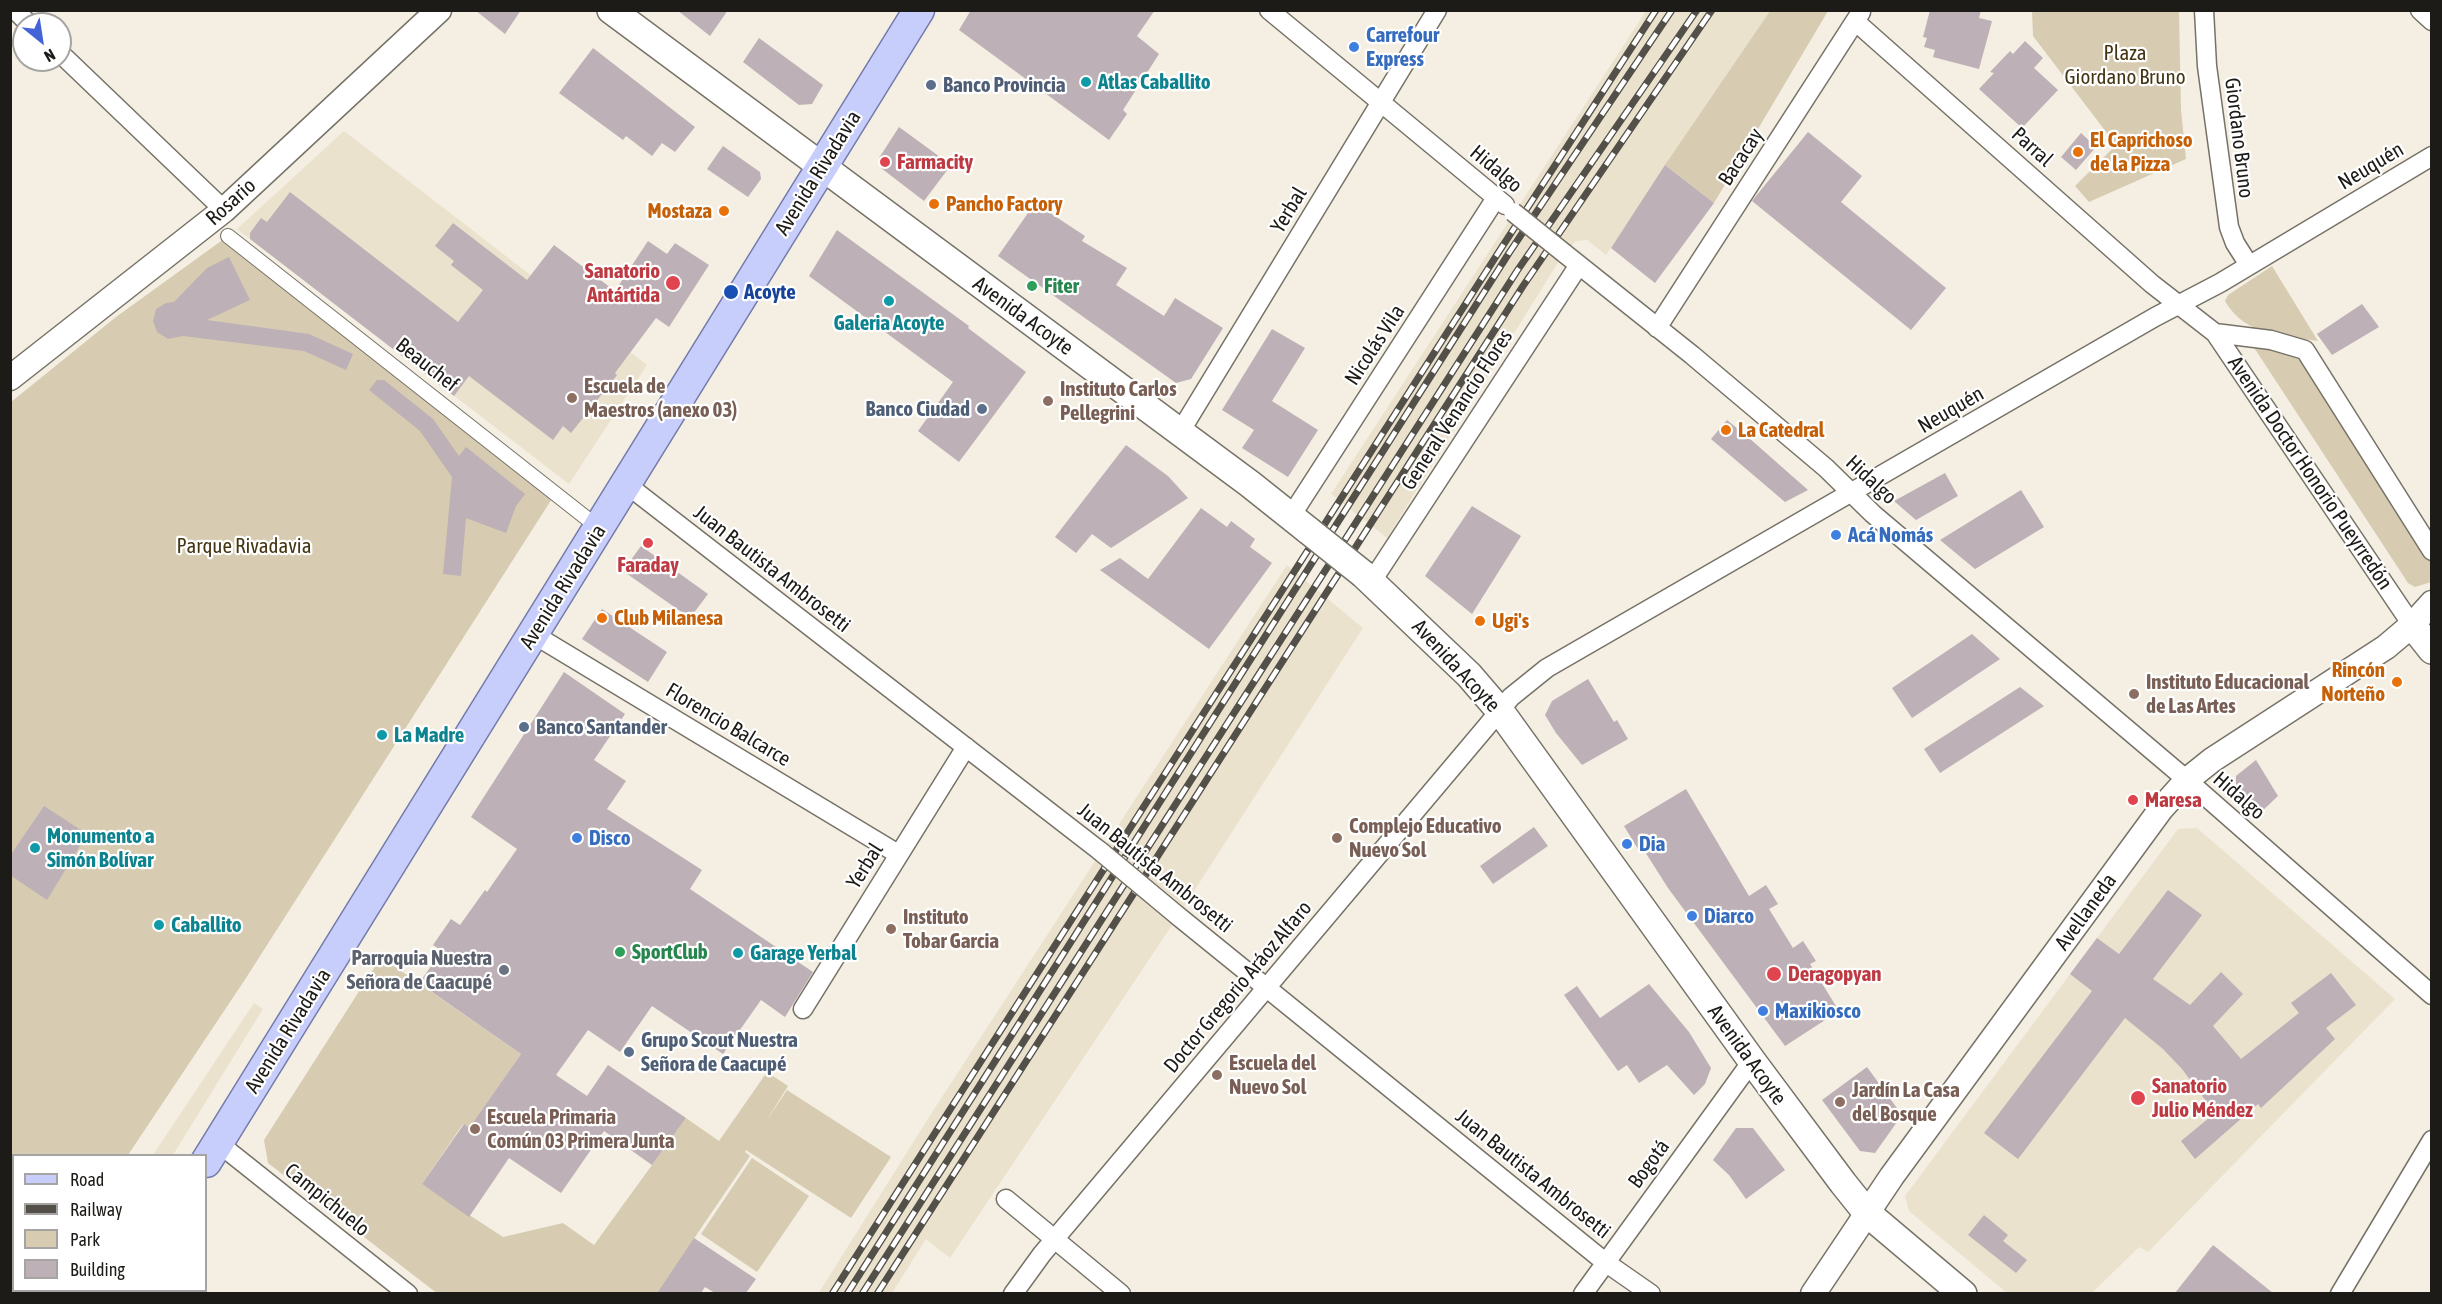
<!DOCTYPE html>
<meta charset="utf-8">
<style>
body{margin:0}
#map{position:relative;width:2442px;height:1304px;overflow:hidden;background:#f4efe2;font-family:"Asap Condensed",sans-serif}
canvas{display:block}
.frame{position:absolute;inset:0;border:12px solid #1d1b17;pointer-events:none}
.legend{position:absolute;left:12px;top:1154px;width:195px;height:138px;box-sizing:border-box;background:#fff;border:2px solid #a5a4a2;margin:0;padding:8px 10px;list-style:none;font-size:18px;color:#1d1b17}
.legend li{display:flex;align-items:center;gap:12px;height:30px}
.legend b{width:30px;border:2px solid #a5a4a2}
.north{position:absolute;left:12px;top:12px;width:60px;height:60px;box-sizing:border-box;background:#fff;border:2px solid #a5a4a2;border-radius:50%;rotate:150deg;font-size:16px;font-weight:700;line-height:24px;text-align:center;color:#1d1b17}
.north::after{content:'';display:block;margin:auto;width:21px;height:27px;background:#4463d6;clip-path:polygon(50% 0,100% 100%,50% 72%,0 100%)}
</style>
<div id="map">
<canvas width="2442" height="1304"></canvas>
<div class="frame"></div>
<ul class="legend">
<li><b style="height:8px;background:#c8cefc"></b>Road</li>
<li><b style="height:8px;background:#53504a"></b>Railway</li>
<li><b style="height:16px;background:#d7ccb1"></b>Park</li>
<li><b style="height:16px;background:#bdb0b6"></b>Building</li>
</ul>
<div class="north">N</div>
</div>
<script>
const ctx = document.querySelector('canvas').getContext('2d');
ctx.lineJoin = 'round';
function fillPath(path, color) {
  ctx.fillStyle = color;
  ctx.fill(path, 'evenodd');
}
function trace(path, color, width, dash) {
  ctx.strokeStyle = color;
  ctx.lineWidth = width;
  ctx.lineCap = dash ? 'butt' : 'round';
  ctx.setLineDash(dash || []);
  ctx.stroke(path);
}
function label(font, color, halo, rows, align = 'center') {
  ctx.font = font + ' "Asap Condensed",sans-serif';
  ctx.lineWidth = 4.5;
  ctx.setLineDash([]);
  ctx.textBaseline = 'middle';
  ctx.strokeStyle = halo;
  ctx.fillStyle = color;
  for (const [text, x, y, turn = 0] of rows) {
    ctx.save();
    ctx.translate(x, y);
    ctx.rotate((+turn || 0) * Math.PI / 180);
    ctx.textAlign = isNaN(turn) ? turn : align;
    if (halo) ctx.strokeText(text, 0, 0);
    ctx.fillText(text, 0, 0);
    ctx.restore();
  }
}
fillPath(new Path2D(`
 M1646,11H1770L1606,255L1587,240L1576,241L1564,253L1387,538L1331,494Z
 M344,131L647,365L569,484L237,229Z
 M1287,565L1363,628L1178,916L950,1258L926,1239L892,1293L818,1294L931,1114Z
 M2197,828L2395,999L2148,1252L2139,1247L2092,1293H2007L1909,1211L1905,1196L2178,829Z
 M254,1003L263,1009L173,1155H153Z`), '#ebe2ce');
fillPath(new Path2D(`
 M1770,11H1828L1714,203L1665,165Z
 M2032,11H2179L2181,110L2186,159L2089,202L2075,186L2116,145L2033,36Z
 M228,236L555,494L246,978L128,1155L14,1156L13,1172L11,1169V402L116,317Z
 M2272,266L2318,341C2282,335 2245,336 2225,301L2228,295Z
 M2251,343L2286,353L2300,360L2431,559V582L2415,587L2408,583Z
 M381,957L521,1054L469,1128L463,1124L422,1184L503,1237L563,1223L594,1245L686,1118L719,1141L767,1072L788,1086L765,1123L787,1090L891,1157L851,1218L746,1150L745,1152L750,1156L657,1293L438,1294L268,1163L264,1140Z
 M752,1158L809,1196L757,1272L701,1234Z`), '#d7ccb1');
fillPath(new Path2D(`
 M475,10H521L505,34Z
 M677,10H728L710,36Z
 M971,10H1155L1137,36L1159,54L1123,110L1127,114L1109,140L959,30Z
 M1930,10H1981L1979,18L1992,21L1979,69L1933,57L1935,50L1924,47L1927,38L1923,37Z
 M759,38L823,85L812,104L799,105L743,62Z
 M2025,41L2043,58L2034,68L2058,90L2022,128L1979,89L1994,73L1990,72L2010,51L2013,54Z
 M593,48L695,127L675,152L662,143L652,156L626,136L623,140L559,93Z
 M899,127L951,165L924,201L881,168L879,158Z
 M1808,132L1862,176L1841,202L1946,288L1911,330L1752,201Z
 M2081,133L2096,147L2076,170L2061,157Z
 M723,146L760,172L761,179L748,197L707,169Z
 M1665,165L1714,203L1655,283L1611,248Z
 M290,192L458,322L483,290L451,265L454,261L435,246L453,223L527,280L554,245L615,291L648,241L667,254L675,243L709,265L669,327L656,318L615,373L617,375L571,433L563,426L553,440L469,376L454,396L250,239V233L261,218L267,222Z
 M1035,203L1085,236L1082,241L1127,268L1116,285L1164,316L1175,298L1223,328L1191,379L1176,383L998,256Z
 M837,230L969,326L968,328L1026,372L959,462L918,431L953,382L809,276Z
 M229,257L250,300L207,320L309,334L353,354L346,370L304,351L183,336L168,339L157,332L153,321L156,309L166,303L174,302L207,268Z
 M2362,304L2379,327L2332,355L2317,334Z
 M1272,329L1305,348L1272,401L1318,430L1288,477L1242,448L1254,430L1222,410Z
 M377,380H384L433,419L459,456L466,447L525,494L516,506L506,533L466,518L461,576L443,574L452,477L420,431L369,390Z
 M1727,420L1749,438L1808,490L1785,502L1711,439Z
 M1126,445L1168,476L1188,498L1111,548L1092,534L1076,553L1055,537Z
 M1945,473L1958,496L1916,520L1894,501Z
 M2021,490L2044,527L1975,569L1940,540Z
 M1472,506L1521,536L1472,614L1425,576Z
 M1201,508L1227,527L1231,521L1255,539L1250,547L1272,563L1209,649L1100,570L1120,558L1148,579Z
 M641,546L708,594L690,618L623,571Z
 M602,609L667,652L648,682L582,639Z
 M1972,634L2000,659L1912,718L1892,688Z
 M564,672L625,714L594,760L626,781L607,809L702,870L690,889L813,972L785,1017L761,1000L723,1054L652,1006L620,1052L588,1030L556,1075L587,1096L608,1065L686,1118L652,1165L604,1131L561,1193L509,1158L469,1217L422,1184L464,1124L469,1128L521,1054L419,983L442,951L433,945L451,919L460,925L485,890L487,892L517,849L471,817Z
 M1588,679L1614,722L1617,720L1628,739L1582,765L1556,733L1545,715L1552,701Z
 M2020,687L2044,706L1940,773L1924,749Z
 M2256,760L2278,796L2260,813L2236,792V776Z
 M1686,789L1749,896L1766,885L1778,904L1769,909L1793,948L1803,941L1816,961L1810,964L1839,1011L1785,1046L1668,888L1642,847L1638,849L1624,826Z
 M44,806L87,834L47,900L10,875V856Z
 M1534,827L1548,846L1493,884L1480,866Z
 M2168,890L2202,915L2153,979L2190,1005L2221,972L2243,994L2213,1026L2241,1059L2299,1013L2291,1003L2331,973L2356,1005L2326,1028L2335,1039L2261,1108L2258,1104L2195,1159L2181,1141L2215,1113L2182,1069L2163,1049L2125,1018L2018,1159L1984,1133L2092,991L2070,974L2097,938L2119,954Z
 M1649,984L1689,1032L1711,1068L1705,1084L1694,1095L1667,1065L1639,1083L1627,1065L1618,1071L1564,995L1577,986L1600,1018Z
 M1867,1067L1902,1115L1875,1153L1860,1151L1822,1100Z
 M1736,1128H1753L1785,1170L1746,1199L1729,1175L1713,1160Z
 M1984,1215L2008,1235L2003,1241L2027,1260L2016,1273L1968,1235Z
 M694,1238L756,1279L746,1293H715L705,1287L701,1293H657Z
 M2213,1245L2273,1293H2175Z`), '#bdb0b6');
const pedestrian = new Path2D(`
 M228,236L599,528`);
const minor = new Path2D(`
 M15,10L29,24
 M1269,10L1505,205
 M2204,10L2207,66L2229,227L2235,243L2249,265
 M2420,10L2432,21
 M1856,22L2152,284L2215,333L2412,625
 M60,53L224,210
 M1564,253L1692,355L1826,468L1873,514L2187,780L2432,995
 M1657,328L1861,12
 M2215,333L2271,340L2305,350L2432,551
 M1180,432L1437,10
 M626,484L1100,851
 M1291,516L1496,198
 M1372,581L1579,265
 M533,634L898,854
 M1178,916L1605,1262L1651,1294
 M803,1009L966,747
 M217,1142L408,1294
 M1006,1199L1121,1294
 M10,1214L14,1217
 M93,1290L96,1294
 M1013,1294L1042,1254L1487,726L1511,697L1547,668L2155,317L2220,283L2432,156
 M1583,1294L1752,1061
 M2340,1294L2432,1140`);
const tertiary = new Path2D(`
 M10,378L224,210L439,10
 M1813,1294L1892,1176L2161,809L2187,780L2212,760L2386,647L2412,625L2432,603`);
const secondary = new Path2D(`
 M611,10L1250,484L1309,531
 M1363,574L1469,675L1500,711L1752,1061L1843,1183L1867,1213L1963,1294
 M2412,625L2432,650`);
const primary = new Path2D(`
 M206,1162L919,10
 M128,1294L130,1290`);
trace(pedestrian, '#777267', 16);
trace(minor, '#777267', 21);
trace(tertiary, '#777267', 27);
trace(secondary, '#777267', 30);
trace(primary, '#747bab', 33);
trace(pedestrian, '#fff', 14);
trace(minor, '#fff', 18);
trace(tertiary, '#fff', 24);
trace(secondary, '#fff', 27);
trace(primary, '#c8cefc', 30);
const rail = new Path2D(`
 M832,1294L1500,250L1656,10
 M847,1294L1509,253L1672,10
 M862,1294L1517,271L1697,10
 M877,1294L1523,286L1712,10`);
trace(rail, '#53504a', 7);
trace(rail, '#fff', 4.5, [14]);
const minorBridge = new Path2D(`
 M1513,212L1564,253
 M1100,851L1178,916`);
const secondaryBridge = new Path2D(`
 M1309,531L1363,574`);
trace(minorBridge, '#777267', 21, []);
trace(secondaryBridge, '#777267', 30, []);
trace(minorBridge, '#fff', 18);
trace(secondaryBridge, '#fff', 27);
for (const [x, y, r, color] of [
 [1354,47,6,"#3f7fe0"],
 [1086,82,6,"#0f9aa8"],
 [931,85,6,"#5c6f8a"],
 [2078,152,6,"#e8710a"],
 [885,162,6,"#e0444e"],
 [934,204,6,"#e8710a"],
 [724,211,6,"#e8710a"],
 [673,283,8,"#e0444e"],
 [1032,286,6,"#2e9e5b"],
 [731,292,8,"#1a4fb4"],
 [889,301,6,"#0f9aa8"],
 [572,398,6,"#8d6e63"],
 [1048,401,6,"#8d6e63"],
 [982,409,6,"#5c6f8a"],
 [1726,430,6,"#e8710a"],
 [1836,535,6,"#3f7fe0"],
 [648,543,6,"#e0444e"],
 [602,618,6,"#e8710a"],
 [1480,621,6,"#e8710a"],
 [2397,682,6,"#e8710a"],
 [2134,694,6,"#8d6e63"],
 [524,727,6,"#5c6f8a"],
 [382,735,6,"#0f9aa8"],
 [2133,800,6,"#e0444e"],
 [577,838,6,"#3f7fe0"],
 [1337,838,6,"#8d6e63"],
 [1627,844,6,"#3f7fe0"],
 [35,848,6,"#0f9aa8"],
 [1692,916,6,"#3f7fe0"],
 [159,925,6,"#0f9aa8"],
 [891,929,6,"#8d6e63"],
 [620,952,6,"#2e9e5b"],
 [738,953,6,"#0f9aa8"],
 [504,970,6,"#6b7280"],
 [1774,974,8,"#e0444e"],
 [1763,1011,6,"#3f7fe0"],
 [629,1052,6,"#5c6f8a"],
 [1217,1075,6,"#8d6e63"],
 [2138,1098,8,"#e0444e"],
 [1840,1102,6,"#8d6e63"],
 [475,1129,6,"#8d6e63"]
]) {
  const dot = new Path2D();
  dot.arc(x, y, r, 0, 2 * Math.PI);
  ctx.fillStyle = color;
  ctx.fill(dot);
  trace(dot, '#fff', 2);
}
label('bold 21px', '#366cbe', '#fff', [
 ["Carrefour",1366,35],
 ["Express",1366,59],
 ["Acá Nomás",1848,535],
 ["Disco",589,838],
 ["Dia",1639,844],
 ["Diarco",1704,916],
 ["Maxikiosco",1775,1011]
], 'left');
label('21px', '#443613', '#fff', [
 ["Plaza",2125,53],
 ["Giordano Bruno",2125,77],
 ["Parque Rivadavia",244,546]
]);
label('bold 21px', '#0d838f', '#fff', [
 ["Atlas Caballito",1098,82],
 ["Galeria Acoyte",889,323,"center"],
 ["La Madre",394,735],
 ["Monumento a",47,836],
 ["Simón Bolívar",47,860],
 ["Caballito",171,925],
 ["Garage Yerbal",750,953]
], 'left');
label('bold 21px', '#4e5e75', '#fff', [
 ["Banco Provincia",943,85],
 ["Banco Ciudad",970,409,"right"],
 ["Banco Santander",536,727],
 ["Grupo Scout Nuestra",641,1040],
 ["Señora de Caacupé",641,1064]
], 'left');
label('21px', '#1d1b17', '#fff', [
 ["Giordano Bruno",2239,138,83],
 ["Parral",2032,147,42],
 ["Bacacay",1741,157,-57],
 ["Neuquén",2371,166,-31],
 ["Hidalgo",1496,169,40],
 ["Avenida Rivadavia",818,173,-58],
 ["Rosario",231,202,-42],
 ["Yerbal",1289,210,-59],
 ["Avenida Acoyte",1023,316,36],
 ["Nicolás Vila",1375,345,-57],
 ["Beauchef",427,365,38],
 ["General Venancio Flores",1457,410,-57],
 ["Neuquén",1951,410,-30],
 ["Avenida Doctor Honorio Pueyrredón",2310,473,56],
 ["Hidalgo",1871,480,43],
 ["Juan Bautista Ambrosetti",772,569,38],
 ["Avenida Rivadavia",563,587,-58],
 ["Avenida Acoyte",1456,666,47],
 ["Florencio Balcarce",728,725,31],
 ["Hidalgo",2239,796,41],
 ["Yerbal",865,866,-58],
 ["Juan Bautista Ambrosetti",1155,868,39],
 ["Avellaneda",2086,912,-54],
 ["Doctor Gregorio Aráoz Alfaro",1238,987,-50],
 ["Avenida Rivadavia",288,1031,-58],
 ["Avenida Acoyte",1747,1055,54],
 ["Bogotá",1649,1164,-54],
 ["Juan Bautista Ambrosetti",1533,1174,39],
 ["Campichuelo",327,1200,39]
]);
label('bold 21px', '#c56008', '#fff', [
 ["El Caprichoso",2090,140],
 ["de la Pizza",2090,164],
 ["Pancho Factory",946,204],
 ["Mostaza",712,211,"right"],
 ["La Catedral",1738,430],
 ["Club Milanesa",614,618],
 ["Ugi's",1492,621],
 ["Rincón",2385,670,"right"],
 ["Norteño",2385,694,"right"]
], 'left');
label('bold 21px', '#be3a42', '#fff', [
 ["Farmacity",897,162],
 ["Sanatorio",660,271,"right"],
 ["Antártida",660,295,"right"],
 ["Faraday",648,565,"center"],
 ["Maresa",2145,800],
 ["Deragopyan",1788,974],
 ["Sanatorio",2152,1086],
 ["Julio Méndez",2152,1110]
], 'left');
label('bold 21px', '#27864d', '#fff', [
 ["Fiter",1044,286],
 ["SportClub",632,952]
], 'left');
label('bold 21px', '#164399', '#fff', [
 ["Acoyte",744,292]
], 'left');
label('bold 21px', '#785e54', '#fff', [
 ["Escuela de",584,386],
 ["Maestros (anexo 03)",584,410],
 ["Instituto Carlos",1060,389],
 ["Pellegrini",1060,413],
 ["Instituto Educacional",2146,682],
 ["de Las Artes",2146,706],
 ["Complejo Educativo",1349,826],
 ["Nuevo Sol",1349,850],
 ["Instituto",903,917],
 ["Tobar Garcia",903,941],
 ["Escuela del",1229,1063],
 ["Nuevo Sol",1229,1087],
 ["Jardín La Casa",1852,1090],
 ["del Bosque",1852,1114],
 ["Escuela Primaria",487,1117],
 ["Común 03 Primera Junta",487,1141]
], 'left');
label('bold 21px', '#5b616d', '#fff', [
 ["Parroquia Nuestra",492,958],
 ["Señora de Caacupé",492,982]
], 'right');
</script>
